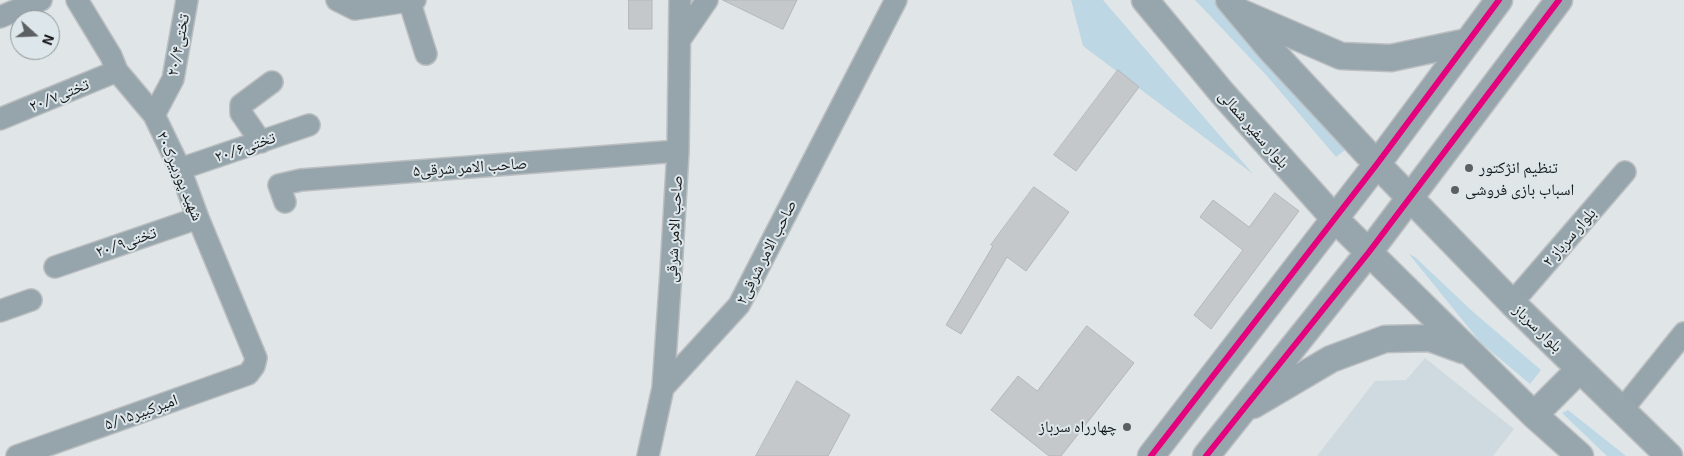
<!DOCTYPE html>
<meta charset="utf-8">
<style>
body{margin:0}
#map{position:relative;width:1684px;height:456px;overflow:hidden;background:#e0e5e7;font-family:"Exo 2",sans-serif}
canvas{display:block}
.north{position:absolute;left:10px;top:10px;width:50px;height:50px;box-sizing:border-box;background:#dde6ea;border:1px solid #8d9497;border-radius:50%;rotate:110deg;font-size:14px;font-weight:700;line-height:20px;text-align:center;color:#16191a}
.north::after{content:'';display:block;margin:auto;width:18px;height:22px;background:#5d6062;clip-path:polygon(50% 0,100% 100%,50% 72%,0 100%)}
</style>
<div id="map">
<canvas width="1684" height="456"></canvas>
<div class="north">N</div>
</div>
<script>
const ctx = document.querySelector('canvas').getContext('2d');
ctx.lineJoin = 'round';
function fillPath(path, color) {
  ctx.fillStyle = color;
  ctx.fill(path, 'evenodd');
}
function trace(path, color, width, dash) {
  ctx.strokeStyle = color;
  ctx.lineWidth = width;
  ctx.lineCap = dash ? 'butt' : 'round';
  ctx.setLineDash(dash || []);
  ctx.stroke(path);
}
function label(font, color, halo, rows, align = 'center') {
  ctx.font = font + ' "Exo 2","Noto Naskh Arabic",sans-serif';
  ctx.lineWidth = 4;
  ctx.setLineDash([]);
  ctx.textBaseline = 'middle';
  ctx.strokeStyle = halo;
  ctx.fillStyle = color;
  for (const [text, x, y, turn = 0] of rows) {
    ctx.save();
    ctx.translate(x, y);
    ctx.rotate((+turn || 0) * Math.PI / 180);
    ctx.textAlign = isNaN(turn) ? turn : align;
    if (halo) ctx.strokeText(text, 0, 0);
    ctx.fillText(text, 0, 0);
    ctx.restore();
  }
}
fillPath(new Path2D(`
 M1425,358L1514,429L1493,456H1317L1375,381L1406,380Z`), '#cfdae0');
fillPath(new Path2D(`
 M1071,0H1103L1253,174L1083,46Z
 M1195,0H1214L1345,150L1336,157L1267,76Z
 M1409,254L1415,257L1471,310L1541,370L1530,384L1481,343Z
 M1568,410L1626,456H1607L1562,413Z`), '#bdd8e4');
const building = new Path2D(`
 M629,0H652V29H629Z
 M723,0H797L783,29Z
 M1118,70L1139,87L1076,171L1054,155Z
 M1034,187L1069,212L1026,271L1007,257L961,334L946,325L993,246L991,245Z
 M1275,193L1299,211L1211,329L1194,315L1243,250L1200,217L1213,200L1249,227Z
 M1087,326L1134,363L1061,456H1049L991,410L1018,376L1037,391Z
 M797,381L850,415L828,456H756Z`);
fillPath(building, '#c4c8ca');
trace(building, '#b3b7b8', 1);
const minor = new Path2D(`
 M337,0L355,9L415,0
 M409,0L426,54
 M0,17L41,0
 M681,38L707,0
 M154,115L173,79L187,0
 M0,119L117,71
 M261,142L241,113V105L272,82
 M180,169L309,125
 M285,202L279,185L301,180L678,151
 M55,267L198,218
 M1512,303L1625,172
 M0,311L31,300
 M663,388L739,305L896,0
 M1622,410L1684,333
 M17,456L248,374L254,366L256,358L198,218L180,169L154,115L117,71L111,56L77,0
 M648,456L663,388L671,272L678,151L680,0`);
const major = new Path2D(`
 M1145,0L1223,94L1335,219L1534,415L1580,456
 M1229,0L1271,50L1377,164L1512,303L1669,456
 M1244,14L1341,56L1391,58L1467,42
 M1253,405L1331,359L1385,339L1430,338L1463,350
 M1534,415L1580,369
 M1151,456L1377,164L1499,0
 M1206,456L1369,252L1559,0`);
trace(minor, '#bcbfc1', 24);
trace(major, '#bcbfc1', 29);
trace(minor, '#96a5ac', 21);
trace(major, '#97a5ac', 26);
trace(new Path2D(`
 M1151,456L1377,164L1499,0
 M1206,456L1369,252L1559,0`), '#e5007d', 6);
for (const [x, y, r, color] of [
 [1469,168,5,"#5d6062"],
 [1455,190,5,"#5d6062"],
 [1127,427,5,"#5d6062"]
]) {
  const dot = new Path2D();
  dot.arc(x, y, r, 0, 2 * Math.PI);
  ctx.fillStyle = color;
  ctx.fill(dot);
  trace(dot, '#dde6ea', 2);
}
label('16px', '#16191a', '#dde6ea', [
 ["تختی۲۰/۴",178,45,-79],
 ["تختی۲۰/۷",59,95,-22],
 ["بلوار سفیر شمالی",1254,129,49],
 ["تختی۲۰/۶",245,147,-19],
 ["صاحب الامر شرقی۵",470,167,-4],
 ["شهید پوربیرک۲۰",180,176,67],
 ["صاحب الامر شرقی",674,229,-87],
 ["۲ بلوار سرباز",1569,237,-49],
 ["تختی۲۰/۹",126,242,-19],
 ["۲صاحب الامر شرقی",766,252,-63],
 ["بلوار سرباز",1538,328,44],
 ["امیرکبیر۵/۱۵",141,412,-20]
]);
label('16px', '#16191a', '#dde6ea', [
 ["تنظیم انژکتور",1479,168],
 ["اسباب بازی فروشی",1465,190],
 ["چهارراه سرباز",1117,427,"right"]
], 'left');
</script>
